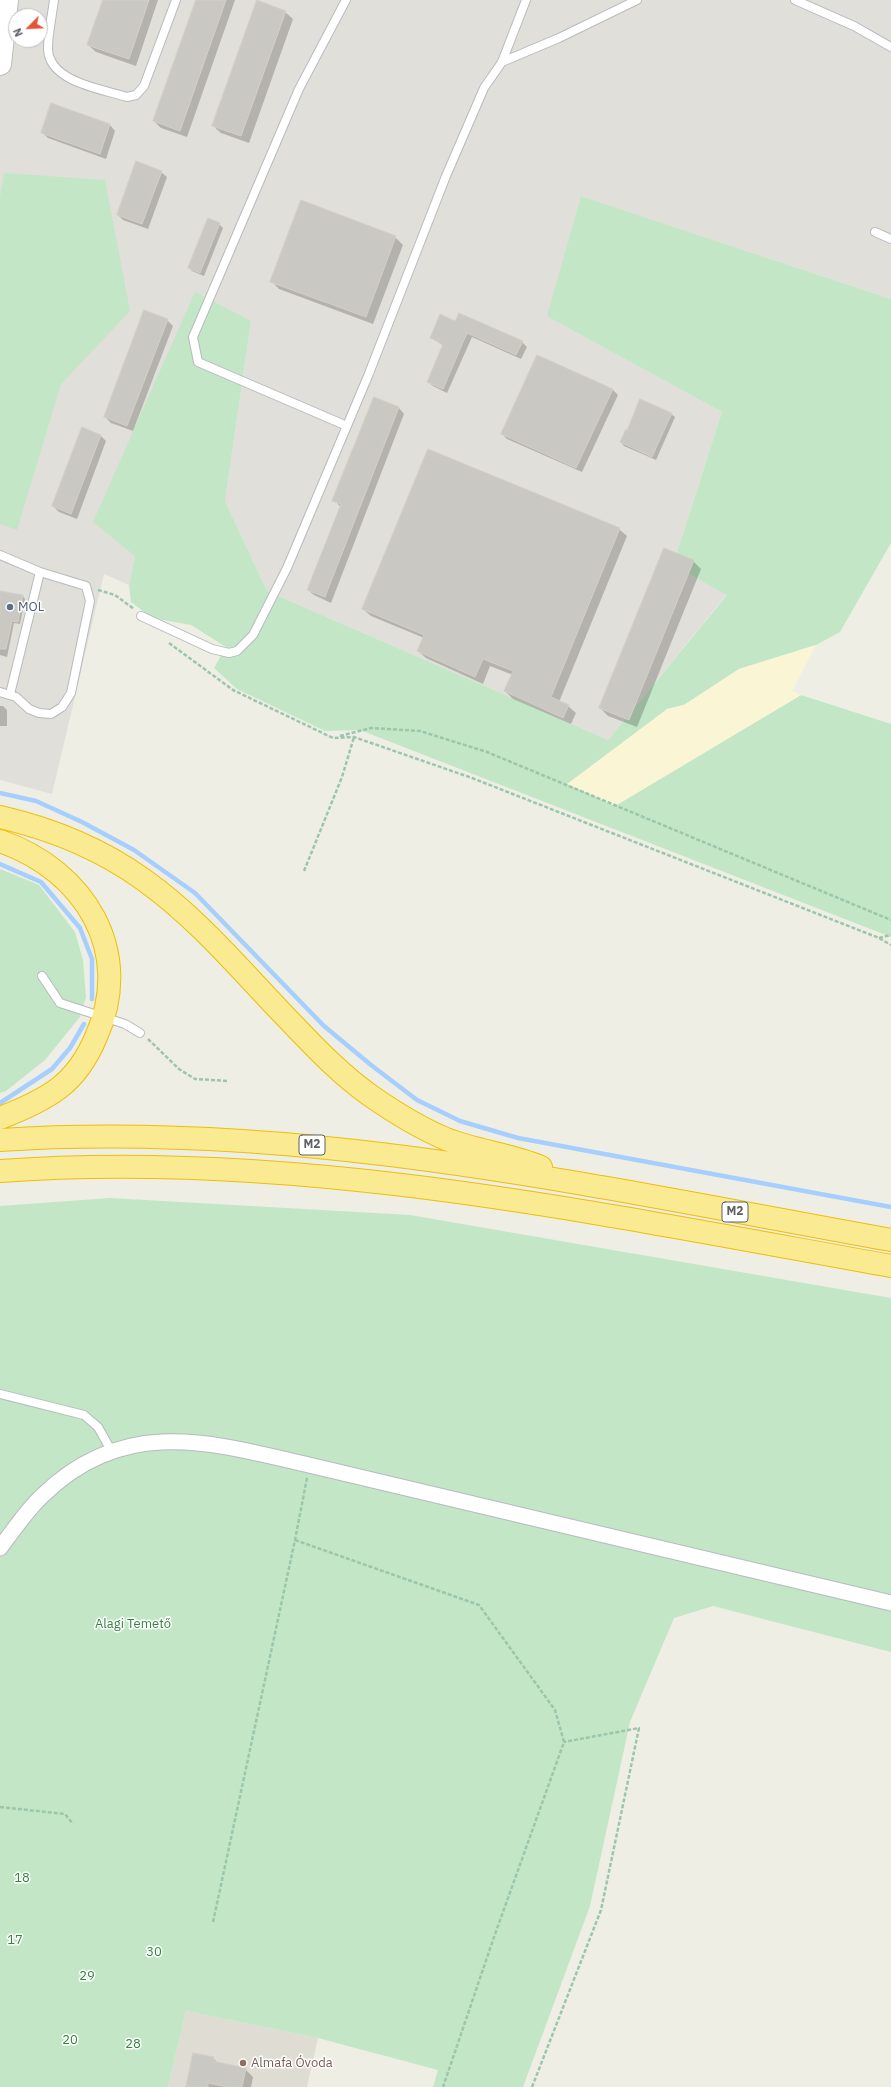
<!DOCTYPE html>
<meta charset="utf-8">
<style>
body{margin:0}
#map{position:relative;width:891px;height:2087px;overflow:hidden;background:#efeee5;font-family:"IBM Plex Sans",sans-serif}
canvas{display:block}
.north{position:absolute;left:8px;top:8px;width:40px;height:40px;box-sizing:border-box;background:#fff;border:1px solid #bebfc1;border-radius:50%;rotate:246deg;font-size:11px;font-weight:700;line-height:16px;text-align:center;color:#5d6065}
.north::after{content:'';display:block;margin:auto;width:14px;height:18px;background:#e55535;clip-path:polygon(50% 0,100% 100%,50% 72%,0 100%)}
</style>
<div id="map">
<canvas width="891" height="2087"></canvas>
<div class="north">N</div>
</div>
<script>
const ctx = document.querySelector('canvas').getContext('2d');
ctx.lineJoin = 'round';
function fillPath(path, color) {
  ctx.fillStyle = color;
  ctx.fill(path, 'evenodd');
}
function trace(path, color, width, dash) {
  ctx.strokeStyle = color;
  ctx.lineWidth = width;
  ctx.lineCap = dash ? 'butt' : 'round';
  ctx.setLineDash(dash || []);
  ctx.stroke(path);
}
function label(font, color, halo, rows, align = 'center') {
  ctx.font = font + ' "IBM Plex Sans",sans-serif';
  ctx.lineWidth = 3;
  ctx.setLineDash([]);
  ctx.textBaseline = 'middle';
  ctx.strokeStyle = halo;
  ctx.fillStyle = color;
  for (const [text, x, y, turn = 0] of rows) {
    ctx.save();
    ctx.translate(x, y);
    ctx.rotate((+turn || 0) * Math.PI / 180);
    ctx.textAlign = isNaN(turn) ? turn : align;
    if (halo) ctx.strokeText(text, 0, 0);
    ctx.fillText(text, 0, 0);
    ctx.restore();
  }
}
fillPath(new Path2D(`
 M0,0H891V299L581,196L548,316L722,412L673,565L727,594L608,740L267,591L225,501L251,321L135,556L129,585L104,574L52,794L0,780ZM16,16H40V40H16Z`), '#e1dfd9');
fillPath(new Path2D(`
 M186,2011L318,2038L307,2087H168Z`), '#dfddd3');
fillPath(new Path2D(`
 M4,173L105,180L130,311L61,384L17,530L0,524V197Z
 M581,196L891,299V543L840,632L816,645L739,669L684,705L667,709L615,806L801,695L891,724V937L360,730L325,731L237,689L214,668L226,647L191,625L152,618L131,602L129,585L135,556L93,522L195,292L251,321L225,501L267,591L608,740L727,595L673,565L722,412L547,316Z
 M0,869L39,885L75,932L83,960L86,997L80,1017L45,1060L6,1091L0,1093Z
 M110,1198L410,1215L891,1298V1652L713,1606L674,1618L630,1722L590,1906L523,2087H433L438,2070L318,2038L186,2011L168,2087H0V1206Z`), '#c2e6c6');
fillPath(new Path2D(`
 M816,645L792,691L801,695L615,806L567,784L667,709L684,705L739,669Z`), '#faf5d5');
fillPath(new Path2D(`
 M104,0H158L136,66L96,52L88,45Z
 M197,0H235L187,137L161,128L154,121Z
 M285,12L293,19L249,143L221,133L213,126Z
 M52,105L110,125L115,131L106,159L48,138L42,132Z
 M161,172L167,177L148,229L123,220L118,215Z
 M219,224L223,228L204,276L192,271L189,268Z
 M395,237L403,245L373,324L279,289L271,281Z
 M167,320L173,326L133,431L111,423L105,417Z
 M456,322L522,342L527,347L521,359L472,337L447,393L433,386L428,382L444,346L431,338Z
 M613,390L618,395L582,472L507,439L502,434Z
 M374,398L399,408L404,414L331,603L314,595L308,590L341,507L334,500Z
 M671,414L675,417L656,460L624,446L621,442L628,431Z
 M100,435L106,441L77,519L59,512L53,506Z
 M619,529L627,536L559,702L568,706L576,713L571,724L513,699L505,691L513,675L490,666L483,684L426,658L418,651L424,638L371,616L363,609Z
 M693,561L701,569L637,727L608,716L600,708Z
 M0,592L23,596L25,599L20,624L14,623L7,657L0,655Z
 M0,706H3L7,710V726H0Z
 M213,2058L219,2064L245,2069L253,2077L251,2087H187Z`), '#0003');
trace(new Path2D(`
 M0,793L36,801L82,822L134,850L195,893L324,1026L371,1065L417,1100L460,1121L518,1138L891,1207
 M0,864L41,882L80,928L92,959V999
 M0,1103L52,1069L70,1048L84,1024`), '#a7cffd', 4.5);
const building = new Path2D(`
 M103,0H149L129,59L87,45Z
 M196,0H226L180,131L153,121Z
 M257,0L286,11L241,136L212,126Z
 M51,103L110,124L100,154L41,133Z
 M136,161L162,171L142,224L117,215Z
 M301,200L396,236L366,317L270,282Z
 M208,218L220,223L200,273L188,268Z
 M144,310L168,319L127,426L104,417Z
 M459,313L523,341L516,355L467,333L443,389L427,382L443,344L430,338L440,314L455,321Z
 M537,355L613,389L576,468L501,434Z
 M374,397L399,407L325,597L307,590L341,504L332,501Z
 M640,399L672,413L652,457L620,442L626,429L627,430Z
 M82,427L101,435L71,514L52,506Z
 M428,449L620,528L551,697L569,705L563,718L504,691L513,671L483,659L475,677L417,651L424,635L362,609Z
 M664,548L694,560L629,720L599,708Z
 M0,591L23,595L18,622L12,621L6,649H0Z
 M193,2053L214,2057L213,2061L246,2068L242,2087H227L208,2083V2087H186Z`);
fillPath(building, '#cac8c2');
trace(building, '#d4d0c4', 1);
const lane = new Path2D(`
 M54,0C52,16 48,33 48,49C49,82 102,89 127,97L136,95L144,86L176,0
 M346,0L299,89L193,337L198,362L347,426
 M795,0L854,26L891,47
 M502,62L559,38L637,0
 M875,232L891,239
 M0,555L40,572L86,586L90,601L71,693L62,707L51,714L39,713L29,709L16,697L0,692
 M141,616L212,649L229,653L237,651L253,635L287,568L368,376L446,176L484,88L502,62L526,0
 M10,694L40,572
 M42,976L60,1003L125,1024L140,1033
 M0,1394L84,1415L98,1427L112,1452`);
const street = new Path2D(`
 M0,1548C13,1531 26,1511 42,1496C124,1416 210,1442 309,1465L891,1603`);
const secondary = new Path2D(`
 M0,64L7,0`);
const highway = new Path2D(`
 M0,817C52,829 101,849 144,880C196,917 238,967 282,1013C310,1042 338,1073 371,1096C394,1112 420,1128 446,1139C476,1151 510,1154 541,1167
 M0,841C84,870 135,951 96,1037C88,1056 76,1075 59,1088C42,1101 21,1110 0,1118
 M0,1140C300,1120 597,1187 891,1240
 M0,1171C296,1149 601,1214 891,1266`);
trace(lane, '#b7babf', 10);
trace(street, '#b7babf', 17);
trace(secondary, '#b9bbc1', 24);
trace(highway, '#eebe06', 24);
trace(new Path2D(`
 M98,590L115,595L134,609
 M169,643L233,690L333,738L354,737L472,778L879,938L891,945
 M340,736L371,728L420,731L487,752L891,920
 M304,871L342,777L354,737
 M879,938L891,935
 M148,1039L179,1069L195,1079L228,1081
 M295,1540L479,1605L555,1710L564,1742L494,1937L443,2087
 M0,1807L65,1814L73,1824
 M213,1922L295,1540L307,1478
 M532,2087L601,1910L639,1728L564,1742`), '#9cc6ac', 2.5, [4, 2]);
trace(lane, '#fff', 8);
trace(street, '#fff', 15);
trace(secondary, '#fff', 22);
trace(highway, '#faea91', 22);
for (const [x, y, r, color] of [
 [10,607,4,"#5c6f8a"],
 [243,2063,4,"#8d6e63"]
]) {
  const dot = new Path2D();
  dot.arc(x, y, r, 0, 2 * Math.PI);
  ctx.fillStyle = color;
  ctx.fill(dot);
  trace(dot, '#fff', 1.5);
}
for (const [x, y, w] of [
 [312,1145,26],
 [735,1212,26]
]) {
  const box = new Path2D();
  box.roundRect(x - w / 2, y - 10, w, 20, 3);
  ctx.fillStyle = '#fff';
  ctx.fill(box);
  trace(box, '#5d6065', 1);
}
label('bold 12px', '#5d6065', null, [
 ["M2",312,1145],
 ["M2",735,1212]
]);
label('13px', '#4e5e75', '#fff', [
 ["MOL",18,607]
], 'left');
label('13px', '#378242', '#fff', [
 ["Alagi Temető",133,1624],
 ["18",22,1878],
 ["17",15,1940],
 ["30",154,1952],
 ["29",87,1976],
 ["20",70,2040],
 ["28",133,2044]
]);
label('13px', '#785e54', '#fff', [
 ["Almafa Óvoda",251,2063]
], 'left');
</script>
